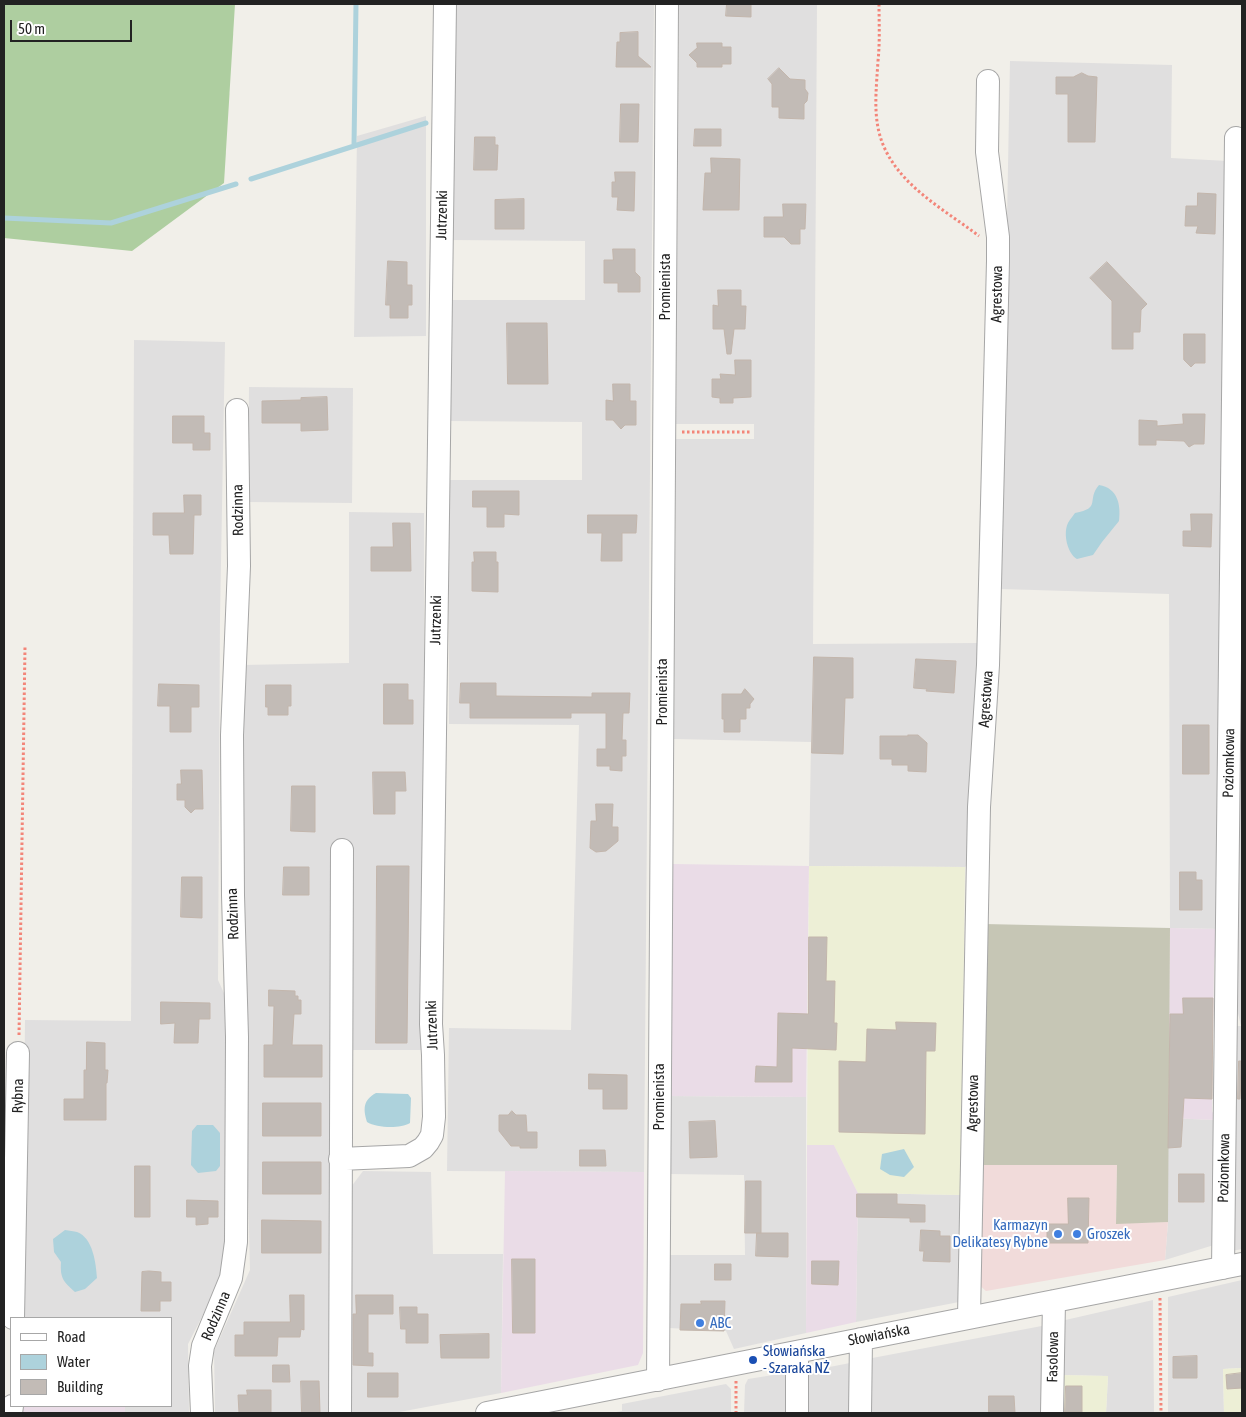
<!DOCTYPE html>
<meta charset="utf-8">
<style>
body{margin:0}
#map{position:relative;width:1246px;height:1417px;overflow:hidden;background:#f1efe9;font-family:"Asap Condensed",sans-serif}
canvas{display:block}
.frame{position:absolute;inset:0;border:5px solid #222;pointer-events:none}
.legend{position:absolute;left:10px;top:1317px;width:162px;height:90px;box-sizing:border-box;background:#fff;border:1px solid #a7a7a7;margin:0;padding:6px 9px;list-style:none;font-size:15px;color:#222}
.legend li{display:flex;align-items:center;gap:10px;height:25px}
.legend b{width:25px;border:1px solid #a7a7a7}
.scale{position:absolute;left:10px;top:20px;width:122px;height:22px;box-sizing:border-box;border:2px solid #222;border-top:0;padding-left:6px;font-size:15px;line-height:18px;white-space:nowrap;color:#222;-webkit-text-stroke:4px #fff;paint-order:stroke}
</style>
<div id="map">
<canvas width="1246" height="1417"></canvas>
<div class="frame"></div>
<ul class="legend">
<li><b style="height:6px;background:#fff"></b>Road</li>
<li><b style="height:14px;background:#add2dc"></b>Water</li>
<li><b style="height:14px;background:#c2bbb6"></b>Building</li>
</ul>
<div class="scale">50 m</div>
</div>
<script>
const ctx = document.querySelector('canvas').getContext('2d');
ctx.lineJoin = 'round';
function fillPath(path, color) {
  ctx.fillStyle = color;
  ctx.fill(path, 'evenodd');
}
function trace(path, color, width, dash) {
  ctx.strokeStyle = color;
  ctx.lineWidth = width;
  ctx.lineCap = dash ? 'butt' : 'round';
  ctx.setLineDash(dash || []);
  ctx.stroke(path);
}
function label(font, color, halo, rows, align = 'center') {
  ctx.font = font + ' "Asap Condensed",sans-serif';
  ctx.lineWidth = 4;
  ctx.setLineDash([]);
  ctx.textBaseline = 'middle';
  ctx.strokeStyle = halo;
  ctx.fillStyle = color;
  for (const [text, x, y, turn = 0] of rows) {
    ctx.save();
    ctx.translate(x, y);
    ctx.rotate((+turn || 0) * Math.PI / 180);
    ctx.textAlign = isNaN(turn) ? turn : align;
    if (halo) ctx.strokeText(text, 0, 0);
    ctx.fillText(text, 0, 0);
    ctx.restore();
  }
}
fillPath(new Path2D(`
 M450,4H654L644,1172L447,1171L449,1028L571,1030L579,725L449,724V480H582V422L449,421L450,300H585V241L450,240Z
 M679,4H817L813,644L979,643L970,862L965,867L809,866L811,742L674,739L676,439H754V424H676Z
 M1010,61L1172,65L1171,158L1228,161L1219,929L1170,928L1169,594L1000,589Z
 M426,116V336L354,337L357,136Z
 M134,340L225,342L220,617L218,980L228,1002L224,1274L188,1344L189,1413H125V1406H171V1318H22L25,1020L131,1021Z
 M249,387L353,388L352,503L248,502Z
 M349,512L424,513V1050H345L331,848L329,1413H215L214,1351L250,1270L243,983L242,665L349,663Z
 M1242,591V1249L1232,1251L1230,1026H1241L1237,1009Z
 M670,1096L806,1097V1333L734,1349L726,1331L669,1328L670,1255H745L744,1175L669,1174Z
 M1168,1118L1216,1120L1214,1245L1165,1260L1168,1222Z
 M363,1171L431,1172L433,1254H503L501,1393L394,1413H351V1187Z
 M858,1193L961,1195L959,1302L856,1322Z
 M1242,1280V1368L1223,1369L1224,1413H1168V1297Z
 M1153,1300L1154,1413H1106L1108,1376L1059,1375L1061,1321Z
 M1047,1325L1046,1413H866L867,1359Z
 M855,1362L854,1413H804V1372Z
 M786,1373L791,1413H744L745,1385L748,1379Z
 M726,1384L731,1389V1413H610L622,1411V1404Z`), '#e0dfdf');
fillPath(new Path2D(`
 M982,1165H1117L1116,1223L1168,1222L1165,1260L986,1291L978,1284Z`), '#f1dbda');
fillPath(new Path2D(`
 M673,864L809,866L806,1097L670,1096Z
 M1170,928L1219,929V943L1214,960L1212,1111L1216,1120L1168,1118Z
 M807,1145H834L858,1193L856,1322L806,1333Z
 M505,1171L644,1172L643,1353L638,1365L501,1393Z
 M20,1406H125V1413H20Z`), '#eadce7');
fillPath(new Path2D(`
 M984,924L1170,928L1168,1222L1116,1224L1117,1165H982Z`), '#c6c6b5');
fillPath(new Path2D(`
 M809,866L965,867L961,1195L858,1193L834,1145H807Z
 M1242,1368V1413H1224L1223,1369Z
 M1059,1375L1108,1376L1106,1413H1059Z`), '#edefd6');
fillPath(new Path2D(`
 M4,4H235L224,183L132,251L4,238Z`), '#aecea0');
fillPath(new Path2D(`
 M1099,485C1118,488 1121,505 1119,521L1102,542L1093,555L1077,559C1067,553 1063,533 1068,523C1070,519 1073,516 1075,513C1102,508 1086,500 1099,485Z
 M376,1093L408,1094L411,1098L410,1123C400,1129 377,1128 367,1122C363,1109 363,1100 376,1093Z
 M197,1125H213L220,1133V1166L216,1171L198,1173L191,1165L192,1131Z
 M904,1149L914,1167L904,1177L890,1175L880,1169L882,1154Z
 M65,1230C69,1231 74,1231 77,1232C93,1238 96,1263 97,1278L85,1289L75,1292C63,1281 60,1278 61,1262L54,1252L53,1239Z`), '#add2dc');
trace(new Path2D(`
 M354,146L356,4
 M251,179L426,123
 M4,218L111,223L236,184`), '#add2dc', 5);
const building = new Path2D(`
 M727,4H751V17L726,16Z
 M638,32V56L651,67H616L617,42H620V33Z
 M697,43H722V47H731V64H722V67H697V63L689,55L697,48Z
 M779,68L790,79L805,80V89L808,93L807,101L804,104V119L779,118V107H772V84L768,79Z
 M1082,73L1088,76L1097,77L1095,142H1068V94H1056V77H1073Z
 M621,104H639L638,142H620Z
 M695,129H721V146H694Z
 M475,137H495V145H498L497,170H474Z
 M711,158L740,159L739,210H703L705,173H711Z
 M615,172H635L634,211L617,210L618,197H612V182H615Z
 M1198,193L1216,194L1215,234L1196,233L1198,226H1185L1186,206H1197Z
 M524,199V229H495V200Z
 M783,204H806L805,229H800V244H791L784,237H764V217H783Z
 M613,249H635V272L640,277V292H618V283H604V260H613Z
 M388,261L407,262V285H412V305H408V318H390V305H386Z
 M1107,262L1147,304L1141,310L1140,332H1133V349H1112V301L1090,278Z
 M718,290H741V306H746L745,329H734L731,354H727L724,329H713V305L718,306Z
 M507,323H547L548,384H508Z
 M1184,334H1205V363H1195L1191,367L1184,360Z
 M735,360H751V397L733,398V403H720V398L712,397V379H721L720,374L735,375Z
 M613,384H630V401H636V425H625L621,429L613,420H606V400L613,401Z
 M327,397L328,430L301,431V423H262V401L301,400V398Z
 M1183,414H1205L1204,444H1194L1189,447L1184,441L1156,440V445H1139V420L1157,421V426L1183,424Z
 M173,416H204V433H210V450H193V443H173Z
 M473,491H519V515L504,514V527H487V507H473Z
 M184,495H201V515H194L193,554H170L169,535H153V513H184Z
 M1191,514H1212L1211,547L1183,546V531H1191Z
 M588,515H637L636,533H622V561H601L602,533H588Z
 M393,523H410L411,571H371V547H393Z
 M474,552H496V562H498V592L472,591V562H474Z
 M814,657L853,658V698H845L843,754L812,753Z
 M916,659L956,661L954,693L926,691L927,689L914,688Z
 M461,683H496V696L592,697V693H630L629,713H623L622,740H626V756H622V771L610,770V766H597V749H606V713H571V718H470V703H460Z
 M159,684L199,685V707H191V732H170V706H158Z
 M384,684H408V700H413V724H384Z
 M266,685H291V706H288V715H268V707H266Z
 M745,689L754,699L750,704V708H746V719H740V732H724V719H722V694H741Z
 M1183,725H1209V774H1183Z
 M908,735H918L927,743L926,772L908,771V765H892V759H880V736H908Z
 M181,770H202L203,809H195L191,813L185,807V800H177V784H181Z
 M373,772H405L406,791H395V814H374Z
 M292,786H315V832L291,831Z
 M596,804H613L612,827H618V841L606,851L596,852L590,848L591,821H596Z
 M377,866H409L407,1043H376Z
 M284,867H309V895H283Z
 M1180,872H1196V880H1202V910H1180Z
 M182,877H202V918L181,917Z
 M809,937H827L826,981H835L834,1023H837L836,1050L792,1048V1082H755L756,1066L777,1067L778,1013L808,1014Z
 M269,990L295,991V996H298V1000H301V1014H294L292,1045H322V1077H264V1045H273L274,1006H269Z
 M1183,998H1213L1212,1099L1184,1098L1181,1147L1168,1148L1170,1014H1183Z
 M161,1002L210,1003V1019H199L198,1043H174L175,1023L161,1024Z
 M896,1022L936,1023L935,1051H926L925,1134L839,1132V1061L866,1062L867,1029L896,1030Z
 M87,1042L105,1043V1070H108L107,1083H106V1120H64V1099H84V1070H86Z
 M1239,1061H1242L1240,1099H1238Z
 M589,1074L627,1075V1109H603V1089H589Z
 M263,1103H321V1136H263Z
 M512,1111L516,1115H526L527,1132H537V1148H520V1146H511L499,1131V1115H508Z
 M715,1121L717,1157L690,1158L689,1122Z
 M580,1150H605L606,1166H580Z
 M263,1162H321V1194H263Z
 M135,1166H150V1217H135Z
 M1179,1174H1204V1202H1179Z
 M746,1181H761V1233H745Z
 M857,1194H897V1204L925,1205V1222H910V1218L857,1217Z
 M1068,1198H1089L1088,1243H1047V1224H1068Z
 M187,1200L218,1201V1217H208V1224L196,1225V1217H187Z
 M262,1220L321,1221V1253H262Z
 M921,1230L940,1231V1236H950V1262L923,1261L924,1251H920Z
 M757,1233H788V1257L756,1256Z
 M512,1259H535V1333H513Z
 M812,1261H839L838,1285L812,1284Z
 M715,1264H731V1280H715Z
 M149,1271L161,1272V1282H171V1301H160V1311H141L142,1272Z
 M290,1295H304V1330L301,1329L300,1337H278L277,1356H235V1335H244V1322H290Z
 M356,1295H393V1314H368V1353H373V1366L353,1365V1314H356Z
 M701,1301H725L724,1331L680,1330L681,1304H701Z
 M400,1307H417V1314H428V1343H406V1329H401Z
 M489,1334V1358H441L440,1335Z
 M1197,1356V1378H1173V1357Z
 M273,1365H289L290,1382H273Z
 M368,1373H398V1397H368Z
 M1242,1373V1388L1227,1389L1226,1375Z
 M301,1381H319L320,1413H302Z
 M1066,1386H1082V1412H1065Z
 M247,1390H271V1413H239L238,1395H247Z
 M989,1396H1014L1015,1413H989Z`);
fillPath(building, '#c2bbb6');
trace(building, '#c3b6ac', 1);
const minor = new Path2D(`
 M340,1159L409,1156L423,1148L428,1142L432,1135L434,1117L433,1055L431,1024L445,4
 M1223,1268L1236,138
 M969,1317L979,807L988,665L998,261V237L987,152L988,81
 M13,1318L18,1053
 M658,1380L667,4
 M11,1413L12,1406
 M202,1413L200,1366L203,1346L231,1278L236,1242L237,1037L233,895L232,735L239,566L237,410
 M340,1413L342,850
 M487,1413L1242,1264
 M797,1413V1352
 M860,1413L861,1339
 M1052,1413L1054,1301`);
trace(minor, '#a6a6a6', 24);
trace(new Path2D(`
 M879,4C879,23 880,42 878,61C875,108 870,139 904,177C925,200 954,217 979,236
 M682,432H751
 M19,1035L25,647
 M1160,1298L1161,1413
 M736,1381V1413`), '#f38579', 3, [2.5, 2.5]);
trace(minor, '#fff', 22);
for (const [x, y, r, color] of [
 [1058,1234,5,"#3f7fe0"],
 [1077,1234,5,"#3f7fe0"],
 [700,1323,5,"#3f7fe0"],
 [753,1360,5,"#1a4fb4"]
]) {
  const dot = new Path2D();
  dot.arc(x, y, r, 0, 2 * Math.PI);
  ctx.fillStyle = color;
  ctx.fill(dot);
  trace(dot, '#fff', 2);
}
label('15px', '#222', '#fff', [
 ["Jutrzenki",442,215,-89],
 ["Promienista",665,287,-90],
 ["Agrestowa",997,294,-89],
 ["Rodzinna",238,510,-91],
 ["Jutrzenki",436,620,-89],
 ["Promienista",662,692,-90],
 ["Agrestowa",986,699,-86],
 ["Poziomkowa",1229,763,-89],
 ["Rodzinna",233,914,-92],
 ["Jutrzenki",432,1025,-92],
 ["Rybna",18,1096,-89],
 ["Promienista",659,1097,-90],
 ["Agrestowa",973,1103,-89],
 ["Poziomkowa",1224,1168,-89],
 ["Rodzinna",216,1316,-67],
 ["Słowiańska",879,1335,-11],
 ["Fasolowa",1053,1357,-89]
]);
label('15px', '#366cbe', '#fff', [
 ["Karmazyn",1048,1225,"right"],
 ["Delikatesy Rybne",1048,1242,"right"],
 ["Groszek",1087,1234],
 ["ABC",710,1323]
], 'left');
label('15px', '#164399', '#fff', [
 ["Słowiańska",763,1351],
 ["- Szaraka NŻ",763,1368]
], 'left');
</script>
